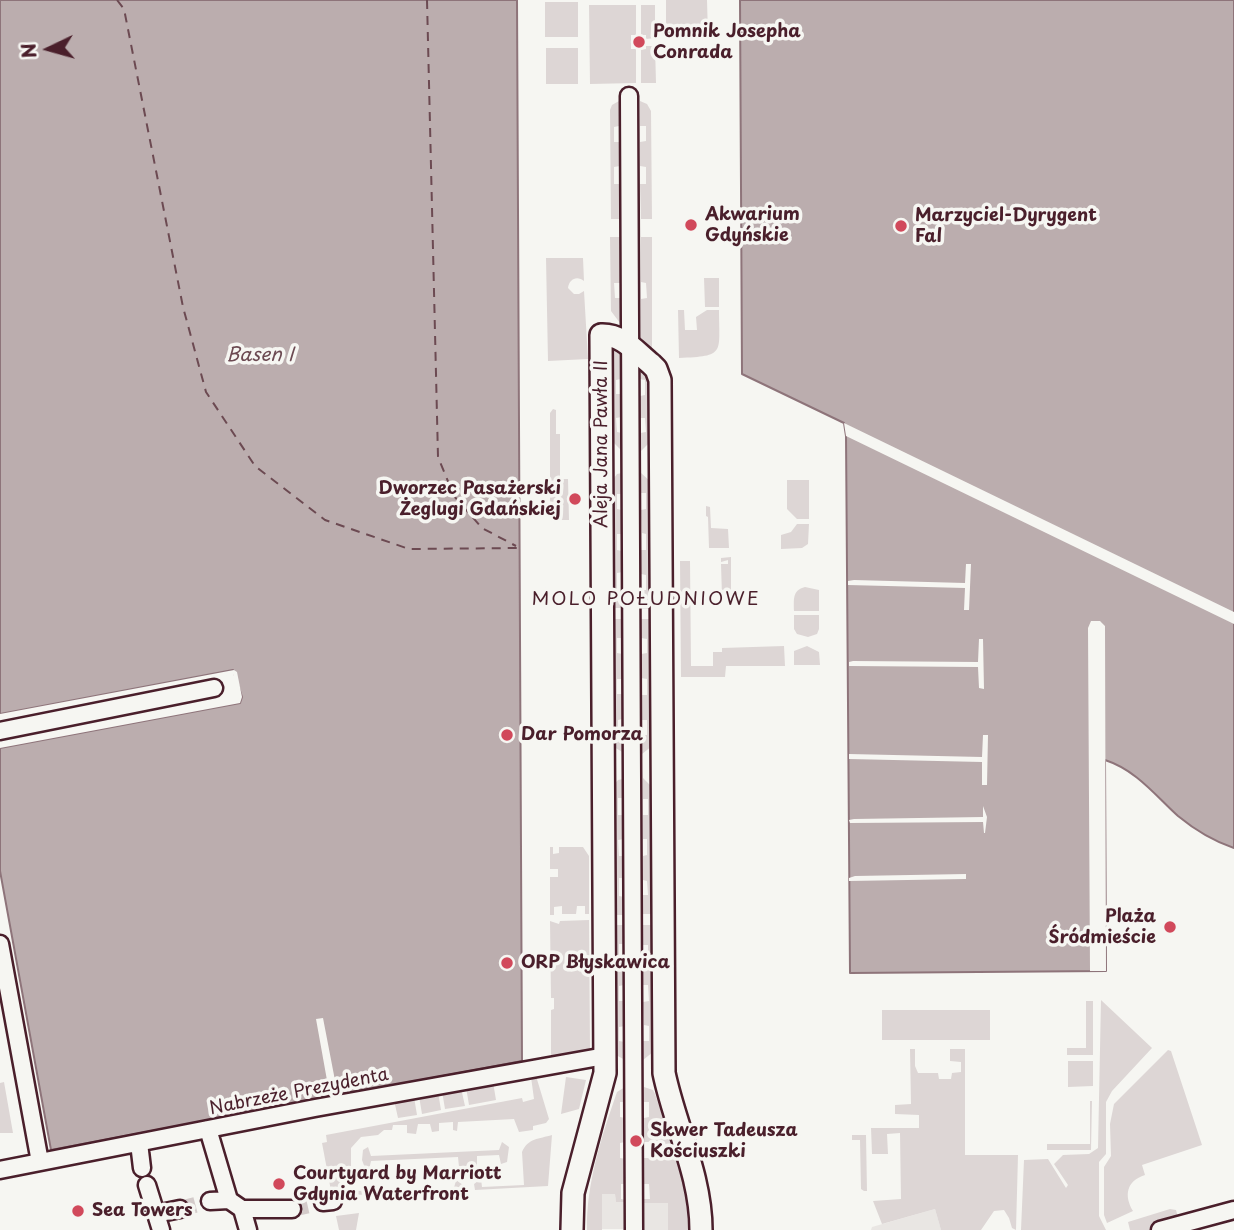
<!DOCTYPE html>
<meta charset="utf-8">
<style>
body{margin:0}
#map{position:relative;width:1234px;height:1230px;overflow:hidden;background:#f6f6f2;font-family:"Playpen Sans",sans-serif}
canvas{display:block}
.north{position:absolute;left:14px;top:14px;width:70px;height:70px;-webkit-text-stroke:5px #f6f6f2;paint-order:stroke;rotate:265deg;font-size:19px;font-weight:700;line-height:28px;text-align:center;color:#4a1f2b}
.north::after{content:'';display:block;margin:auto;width:24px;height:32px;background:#4a1f2b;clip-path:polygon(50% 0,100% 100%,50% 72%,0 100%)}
</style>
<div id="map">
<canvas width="1234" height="1230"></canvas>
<div class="north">N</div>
</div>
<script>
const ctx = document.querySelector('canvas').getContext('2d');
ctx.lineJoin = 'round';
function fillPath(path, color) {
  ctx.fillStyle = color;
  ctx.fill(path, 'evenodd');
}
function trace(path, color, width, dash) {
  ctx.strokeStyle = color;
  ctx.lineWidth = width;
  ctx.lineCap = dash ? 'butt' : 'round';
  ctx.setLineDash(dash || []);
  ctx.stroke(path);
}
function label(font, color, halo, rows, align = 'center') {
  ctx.font = font + ' "Playpen Sans",sans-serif';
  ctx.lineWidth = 7;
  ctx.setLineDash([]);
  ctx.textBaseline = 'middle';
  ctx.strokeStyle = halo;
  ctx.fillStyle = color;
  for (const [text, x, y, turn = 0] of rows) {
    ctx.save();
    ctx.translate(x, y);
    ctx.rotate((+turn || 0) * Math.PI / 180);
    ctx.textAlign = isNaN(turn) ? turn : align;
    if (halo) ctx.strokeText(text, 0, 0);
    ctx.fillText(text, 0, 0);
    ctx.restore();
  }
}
fillPath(new Path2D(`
 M601,1194H615L616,1202H626L627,1229H602Z
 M668,1202V1230H644L643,1203Z
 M935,1209L941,1230H871L872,1227Z`), '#e9e6e3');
fillPath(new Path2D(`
 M666,0H707L708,36H666Z
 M545,2H578V37H545Z
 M636,5V35H631V49H636V83L590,84L589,5Z
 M641,5H655V38L646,39V35H641Z
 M646,46H655L656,83H641V50L646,49Z
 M546,48H578V84H546Z
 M619,101V126L614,127V142H619L620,166L614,167V184H619L620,219H611L610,110L612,105Z
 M640,101L647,104L651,111L652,219H641L640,184H646V167L640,166V142L646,141V126H640Z
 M610,237H620V283H614L615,298H620V323L611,311Z
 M641,237H652V353L641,344V299L647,298L646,283L641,282Z
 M546,258H583L584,281C577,275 569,279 568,288L574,294H579L584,291L588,359L548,361Z
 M704,278H719V307H705Z
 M678,310H684L685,330H697L696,317L707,310H719C719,354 726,356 679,358Z
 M612,350L622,355L621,379L616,380V394H622V417L616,418L617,432L622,433V451L611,440L610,351Z
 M639,371L651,382L652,440L641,451L640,433L646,432L645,418H640V396L645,395V380L639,379Z
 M553,409L556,410V434H560V479H568L569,520H553L550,500V413Z
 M622,473V494H617V509L622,510L623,534H617V550L622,551L623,572L617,573V591H622V608H612V481L617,474Z
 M641,473L651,482L653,609H642L641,590H646V575L641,574V550H646V534L642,533L641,510L646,509V493H641Z
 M787,480H809V519H797L787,509Z
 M706,506L710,507L711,528L728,529L729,548H709L708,517L706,516Z
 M797,524H809L808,544L802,548L781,549V535L791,532Z
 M731,557V596H722L721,564H728V560L721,562V558Z
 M680,561H690L691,666H713V652H722V648L784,646L785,666H726L725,677H681Z
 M805,587L819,590V611H794C794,600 792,590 805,587Z
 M794,615H819V629L817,634L808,637L797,634L794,629Z
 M612,619H623V638H617V653L623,654V679H617V694H622V719L618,720V734H624V753L614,747L612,736Z
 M641,619H653L652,746L642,754V735H647V720H642V695H647V679L641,678V654L647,653V639L641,638Z
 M807,646L819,652L820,665H794V651Z
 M643,778L652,787L654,914H643V895H648L647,881L643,880V856L647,855V839H643V815H648V799H643Z
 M623,779V798H618V815H624V839L618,840L619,856H624V878H619V896L624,897V915H612L613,786L618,780Z
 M550,847H553V854L559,853V847H583L589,856V914H585V906H577L576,914H562V906L554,907V915H550V877H558V869H550Z
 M589,920L590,1049L551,1056V1010L554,1009V998H551L550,921L559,924L560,921Z
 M612,925H624V944H619V960H624V985L619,986V1001H624L625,1026L619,1027V1041L625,1042V1060L616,1055L614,1049Z
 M643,925H654L653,1052L643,1060V1041H649V1026L644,1025L643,1002L649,1001L648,985H643V961L648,960V945H643Z
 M1101,1000L1152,1048L1112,1091L1106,1102V1154L1099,1162V1216L1106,1230H1021L1024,1160L1048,1159L1066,1188L1068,1185L1054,1164L1063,1155L1089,1154L1098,1148Z
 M1086,1001H1093V1055H1067V1048H1086Z
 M882,1010H990V1040H882Z
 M910,1049H915V1066L918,1073H938L939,1079H951L952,1073L961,1072V1062L950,1061V1049H965V1155H1018L1016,1230L1012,1228L1009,1218L1004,1210L994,1211L981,1230H941L935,1209L882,1224L873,1201L901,1199L900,1133L887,1134L888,1154H872L871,1128H919V1115L895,1114V1105L911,1104Z
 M1168,1050L1171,1051L1202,1145L1142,1165L1145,1175C1126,1181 1124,1196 1133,1211L1107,1223L1104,1215V1167L1111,1156L1110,1124L1114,1104Z
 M1068,1061H1093V1086L1068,1087Z
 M536,1076L549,1119L546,1123L533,1126V1130L519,1132L514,1119L458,1122L457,1131L453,1130V1122L439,1123V1131L432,1132L430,1124H418L416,1134L407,1133V1125H393L392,1130H384L378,1135L361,1137L351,1148V1188H356L357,1191L454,1188L456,1180L463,1185L462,1190L332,1196L322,1143L327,1142L326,1135L522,1098L523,1102L534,1099L531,1077Z
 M566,1077L586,1080L579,1109L561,1114Z
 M4,1082L13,1133H0V1083Z
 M493,1082L496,1100L469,1105L466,1087Z
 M625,1087V1102H620V1117L625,1118V1142L620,1143V1158L626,1159V1184H621V1199L626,1200V1202H616L615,1194H602V1230H587C586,1184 602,1135 617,1092Z
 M644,1087L653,1090L655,1094C670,1139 689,1182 688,1230H668V1203H644V1199H650L649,1184H644V1158H649V1142H644V1118L649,1117V1102H644Z
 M461,1088L465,1106L445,1109L442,1091Z
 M438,1092L441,1110L422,1114L419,1096Z
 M414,1097L417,1115L398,1118L394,1100Z
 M1090,1101H1092L1091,1150H1047V1144H1090Z
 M552,1135L548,1186L475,1190L474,1184L481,1179L482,1187L524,1185L522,1152C528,1138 539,1139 552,1135Z
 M852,1135H866L867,1191H864L861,1189L860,1140H852Z
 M502,1142L509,1147L507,1162L501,1164L499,1155L477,1156V1166L471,1169L459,1167L458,1157L371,1161L369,1170L365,1168L362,1160L363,1150L368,1147L371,1156L499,1150Z
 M1170,1209L1176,1210L1179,1221L1150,1230H1130L1128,1222Z
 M359,1213L356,1230H339L336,1216Z`), '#ddd6d5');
const water = new Path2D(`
 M0,0H517L522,1061L51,1150L0,871V748L240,703L242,697L233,670L0,714Z
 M740,0H1234V848C1213,841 1195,830 1178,816C1155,795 1136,770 1105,760L1106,971L850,973L846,436L844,423L742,374Z`);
fillPath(water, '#bbadae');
trace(water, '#8e747a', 2);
fillPath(new Path2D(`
 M844,423L1234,612V624L846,436Z
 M966,564H971L969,610H964L965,588L848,585V581L854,580L965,583Z
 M1091,621H1100L1105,626L1106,971H1090L1088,628Z
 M979,639H983L984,689L979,688L978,667L849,666V662L853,661L978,662Z
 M234,670L237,672L242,697L240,703L0,748V745L238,700V697L233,674L0,717V714Z
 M983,735H988L987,785H982V762L849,759V754L982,757Z
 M983,806L987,817L985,833H984L983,822L850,823L849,820L854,819L983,817Z
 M966,874V879L849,881V878L855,876Z
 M323,1018L338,1096L330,1097L316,1019Z`), '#f6f6f2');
trace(new Path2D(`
 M117,0L124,9L183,307L206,392L255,466L325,520L409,549L519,548
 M427,0L438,457L454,496L482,528L516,546`), '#6c4a52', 2, [9, 7]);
trace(new Path2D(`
 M180,1209L210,1201
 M292,1209L323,1202`), '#d4cbca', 16, [16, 8]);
const street = new Path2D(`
 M629,96L634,1230
 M0,731L214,688
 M0,944L40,1162
 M208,1129L229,1200L242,1209L248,1230
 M139,1143L142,1168
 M0,1170L315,1108L605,1056
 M147,1185L161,1230
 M210,1201L229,1200
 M323,1202L333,1201
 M242,1209H292
 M156,1214L180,1209
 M1160,1230L1234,1210`);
const secondary = new Path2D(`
 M572,1230L573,1193L605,1073L601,335C622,334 635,351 651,364L656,369L660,380L664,1073C675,1126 701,1175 701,1230`);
trace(street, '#4a1f2b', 21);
trace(secondary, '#4a1f2b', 26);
trace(street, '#f6f6f2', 16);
trace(secondary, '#f6f6f2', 21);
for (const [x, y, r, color] of [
 [639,42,7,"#d1495b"],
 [691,225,7,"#d1495b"],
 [901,226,7,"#d1495b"],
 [575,499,7,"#d1495b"],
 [507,735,7,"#d1495b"],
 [1170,927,7,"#d1495b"],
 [507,963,7,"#d1495b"],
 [636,1141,7,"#d1495b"],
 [279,1184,7,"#d1495b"],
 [78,1211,7,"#d1495b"]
]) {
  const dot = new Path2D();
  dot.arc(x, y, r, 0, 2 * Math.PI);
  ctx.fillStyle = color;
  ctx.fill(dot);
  trace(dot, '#f6f6f2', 2.5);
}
label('bold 18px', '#4a1f2b', '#f6f6f2', [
 ["Pomnik Josepha",653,32],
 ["Conrada",653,53],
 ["Akwarium",705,215],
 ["Gdyńskie",705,236],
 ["Marzyciel-Dyrygent",915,216],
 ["Fal",915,237],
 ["Dworzec Pasażerski",561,489,"right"],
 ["Żeglugi Gdańskiej",561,510,"right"],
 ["Dar Pomorza",521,735],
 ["Plaża",1156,917,"right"],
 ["Śródmieście",1156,938,"right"],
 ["ORP Błyskawica",521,963],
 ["Skwer Tadeusza",650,1131],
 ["Kościuszki",650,1152],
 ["Courtyard by Marriott",293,1174],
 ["Gdynia Waterfront",293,1195],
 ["Sea Towers",92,1211]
], 'left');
label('18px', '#4a1f2b', '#f6f6f2', [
 ["Aleja Jana Pawła II",602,444,-90],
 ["Nabrzeże Prezydenta",299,1092,-11]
]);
label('italic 19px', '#6c4a52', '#f6f6f2', [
 ["Basen I",260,356]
]);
ctx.letterSpacing = '2px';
label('19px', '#4a1f2b', '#f6f6f2', [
 ["MOLO POŁUDNIOWE",646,600]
]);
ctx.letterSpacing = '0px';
</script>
